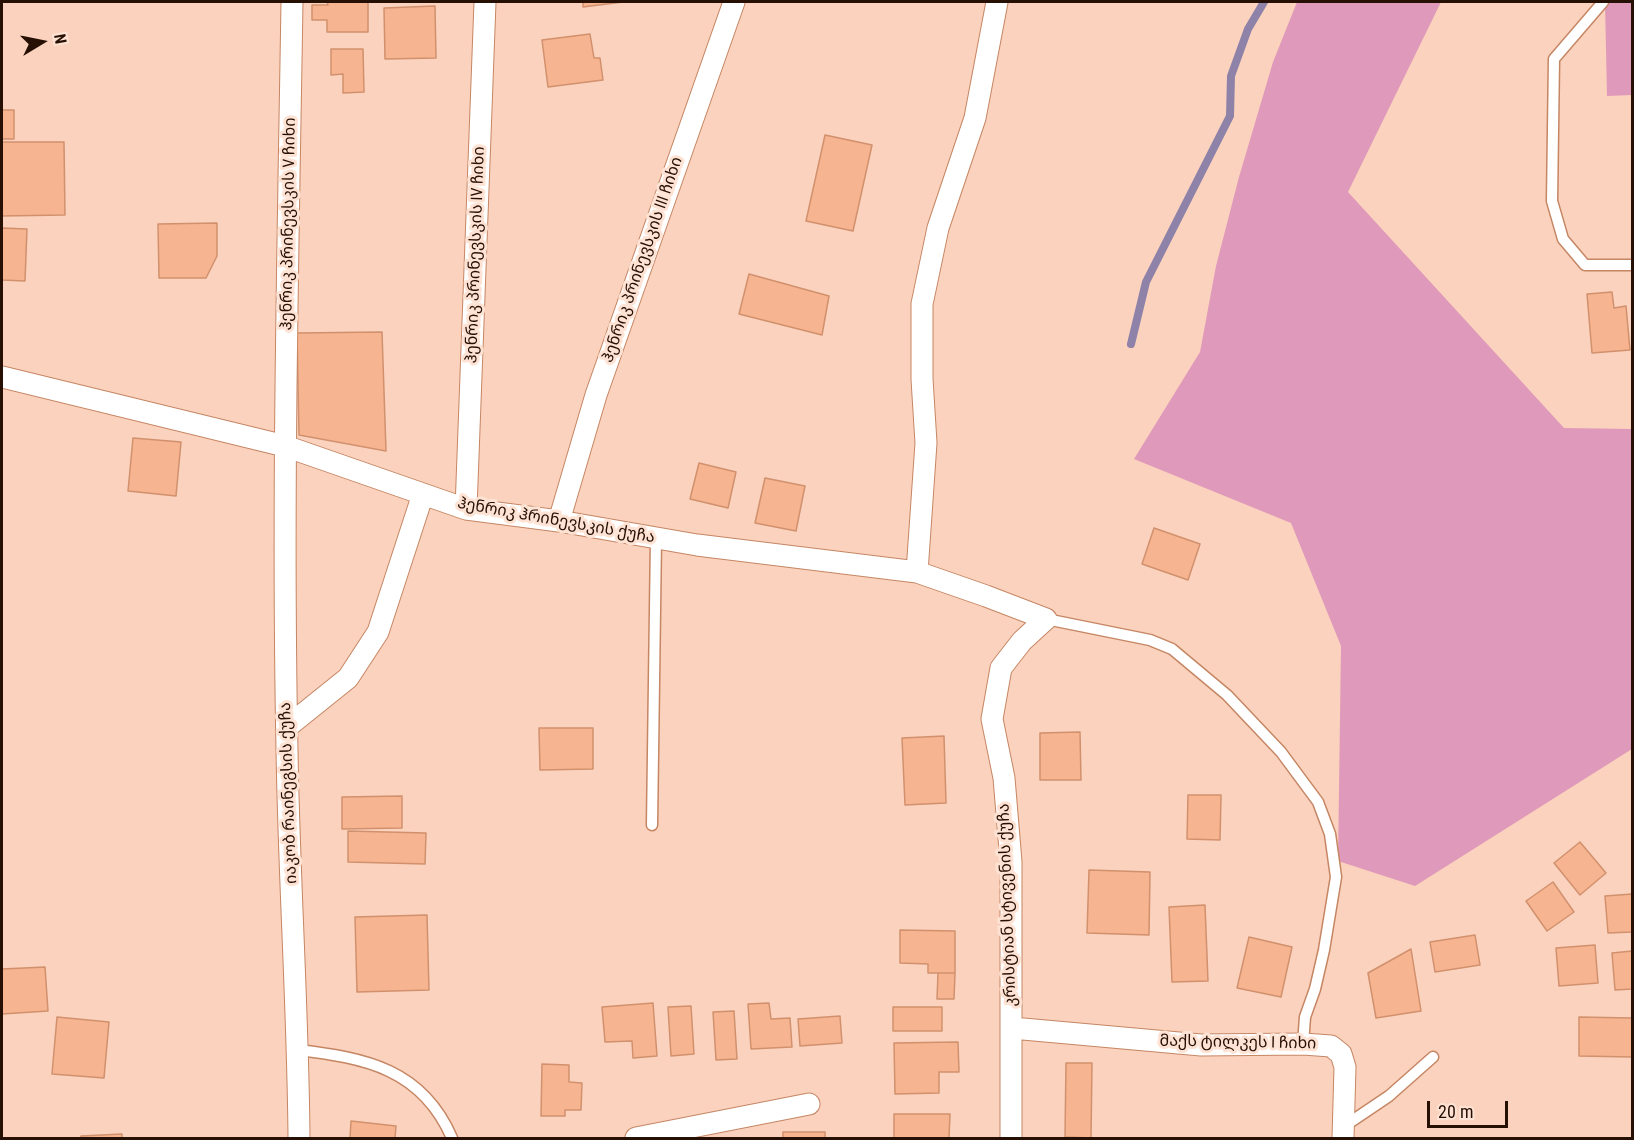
<!DOCTYPE html>
<meta charset="utf-8">
<style>
body{margin:0}
#map{position:relative;width:1634px;height:1140px;overflow:hidden;background:#fbd2bd;font-family:"Roboto Condensed",sans-serif}
canvas{display:block}
.frame{position:absolute;inset:0;border:3px solid #260f03;pointer-events:none}
.north{position:absolute;left:12px;top:12px;width:60px;height:60px;-webkit-text-stroke:4px #fee3d4;paint-order:stroke;rotate:80deg;font-size:16px;font-weight:700;line-height:24px;text-align:center;color:#260f03}
.north::after{content:'';display:block;margin:auto;width:21px;height:27px;background:#260f03;clip-path:polygon(50% 0,100% 100%,50% 72%,0 100%)}
.scale{position:absolute;left:1427px;top:1101px;width:81px;height:27px;box-sizing:border-box;border:3px solid #260f03;border-top:0;padding-left:8px;font-size:18px;line-height:21px;white-space:nowrap;color:#260f03;-webkit-text-stroke:4px #fee3d4;paint-order:stroke}
</style>
<div id="map">
<canvas width="1634" height="1140"></canvas>
<div class="frame"></div>
<div class="north">N</div>
<div class="scale">20 m</div>
</div>
<script>
const ctx = document.querySelector('canvas').getContext('2d');
ctx.lineJoin = 'round';
function fillPath(path, color) {
  ctx.fillStyle = color;
  ctx.fill(path, 'evenodd');
}
function trace(path, color, width, dash) {
  ctx.strokeStyle = color;
  ctx.lineWidth = width;
  ctx.lineCap = dash ? 'butt' : 'round';
  ctx.setLineDash(dash || []);
  ctx.stroke(path);
}
function label(font, color, halo, rows, align = 'center') {
  ctx.font = font + ' "Roboto Condensed","Noto Sans Georgian",sans-serif';
  ctx.lineWidth = 6;
  ctx.setLineDash([]);
  ctx.textBaseline = 'middle';
  ctx.strokeStyle = halo;
  ctx.fillStyle = color;
  for (const [text, x, y, turn = 0] of rows) {
    ctx.save();
    ctx.translate(x, y);
    ctx.rotate((+turn || 0) * Math.PI / 180);
    ctx.textAlign = isNaN(turn) ? turn : align;
    if (halo) ctx.strokeText(text, 0, 0);
    ctx.fillText(text, 0, 0);
    ctx.restore();
  }
}
fillPath(new Path2D(`
 M1297,2H1441L1348,192L1564,428L1632,429V749L1415,886L1338,861L1341,646L1291,523L1134,459L1200,352L1216,266L1239,177L1273,62Z
 M1605,2H1632V95L1607,96Z`), '#df99ba');
trace(new Path2D(`
 M1131,344L1146,282L1230,116L1231,76L1248,29L1264,2`), '#8e82a8', 8);
const building = new Path2D(`
 M327,2H368V32H327V20H312V5H328Z
 M583,2H623L583,7Z
 M435,6L436,58L385,59L384,8Z
 M590,34L594,58H600L603,80L548,87L542,40Z
 M331,49H363L364,92L343,93V74L331,75Z
 M2,110H14V139H2Z
 M825,135L872,145L853,231L806,221Z
 M2,142H64L65,215L2,216Z
 M217,223V256L206,278H159L158,224Z
 M2,228L27,229L25,281L2,280Z
 M749,274L829,296L822,335L739,314Z
 M1612,292L1614,308L1626,306L1630,350L1592,353L1587,294Z
 M382,332L386,451L299,435L297,333Z
 M133,438L181,442L176,496L128,491Z
 M699,463L736,472L728,508L690,499Z
 M765,478L805,486L796,531L755,523Z
 M1154,528L1200,544L1188,580L1142,564Z
 M539,728H593V769L540,770Z
 M1080,732L1081,780H1040V733Z
 M944,736L946,803L905,805L902,738Z
 M1188,795H1221L1220,840L1187,839Z
 M402,796V828L342,829V797Z
 M348,831L426,833L425,864L348,862Z
 M1580,842L1606,873L1580,895L1554,863Z
 M1089,870L1150,872L1149,935L1087,933Z
 M1553,882L1574,912L1547,931L1526,901Z
 M1632,894V932L1608,933L1605,896Z
 M1205,905L1208,981L1172,982L1169,907Z
 M427,915L429,990L357,992L355,917Z
 M900,930L955,931V973H928V964L900,963Z
 M1475,935L1480,965L1435,972L1430,942Z
 M1249,937L1292,947L1281,997L1237,988Z
 M1595,945L1598,983L1559,986L1556,948Z
 M1411,949L1421,1011L1376,1018L1368,973Z
 M1632,951V989L1615,990L1612,953Z
 M45,967L48,1011L2,1014V969Z
 M938,973H955L954,999H937Z
 M653,1003L657,1056L633,1058L632,1041L605,1042L602,1007Z
 M769,1003L771,1019L790,1018L792,1047L751,1049L748,1004Z
 M691,1006L694,1054L671,1056L668,1007Z
 M893,1007H942V1031H893Z
 M734,1011L737,1059L716,1060L713,1012Z
 M840,1016L842,1043L800,1046L798,1019Z
 M57,1017L109,1022L104,1078L52,1074Z
 M1579,1017L1632,1018V1057L1579,1056Z
 M958,1042L959,1072H939V1093L895,1094L894,1043Z
 M1066,1063H1092L1091,1138L1065,1137Z
 M542,1064L569,1065V1082L582,1083L581,1110H565V1116H541Z
 M894,1114H950L949,1138H894Z
 M351,1121L396,1126L395,1138H350Z
 M783,1132H825V1138H783Z
 M122,1134V1138H81V1136Z`);
fillPath(building, '#f6b490');
trace(building, '#d1916e', 1.5);
const lane = new Path2D(`
 M1603,2L1554,59L1552,201L1563,239L1585,265H1632
 M1046,619L1150,640L1172,649L1227,695L1281,752L1318,802L1330,834L1336,877L1324,950L1315,989L1305,1017L1303,1044
 M652,825L656,538
 M298,1050C366,1058 422,1069 452,1138
 M1343,1127L1389,1096L1433,1057`);
const street = new Path2D(`
 M292,2C288,251 282,501 287,750C289,880 298,1009 299,1138
 M2,377L285,446L466,509L559,521L697,545L917,572L986,596L1046,619L1022,641L1001,668L992,719L1004,778L1011,862V1138
 M466,509L485,2
 M559,521L596,395L734,2
 M917,572L926,443L922,379V304L938,228L975,118L997,2
 M287,727L348,678L378,632L423,494
 M1012,1028L1201,1045L1303,1044L1331,1046L1341,1054L1345,1067L1343,1138
 M636,1138L809,1104`);
trace(lane, '#c58664', 13);
trace(street, '#c58664', 23);
trace(lane, '#fff', 10);
trace(street, '#fff', 21);
label('16px', '#260f03', '#fee3d4', [
 ["ჰენრიკ პრინევსკის V ჩიხი",289,224,-89],
 ["ჰენრიკ პრინევსკის IV ჩიხი",476,255,-88],
 ["ჰენრიკ პრინევსკის III ჩიხი",643,260,-71],
 ["ჰენრიკ ჰრინევსკის ქუჩა",556,521,10],
 ["იაკობ რაინეგსის ქუჩა",289,793,-92],
 ["კრისტიან სტივენის ქუჩა",1008,905,-92],
 ["მაქს ტილკეს I ჩიხი",1238,1043,1]
]);
</script>
